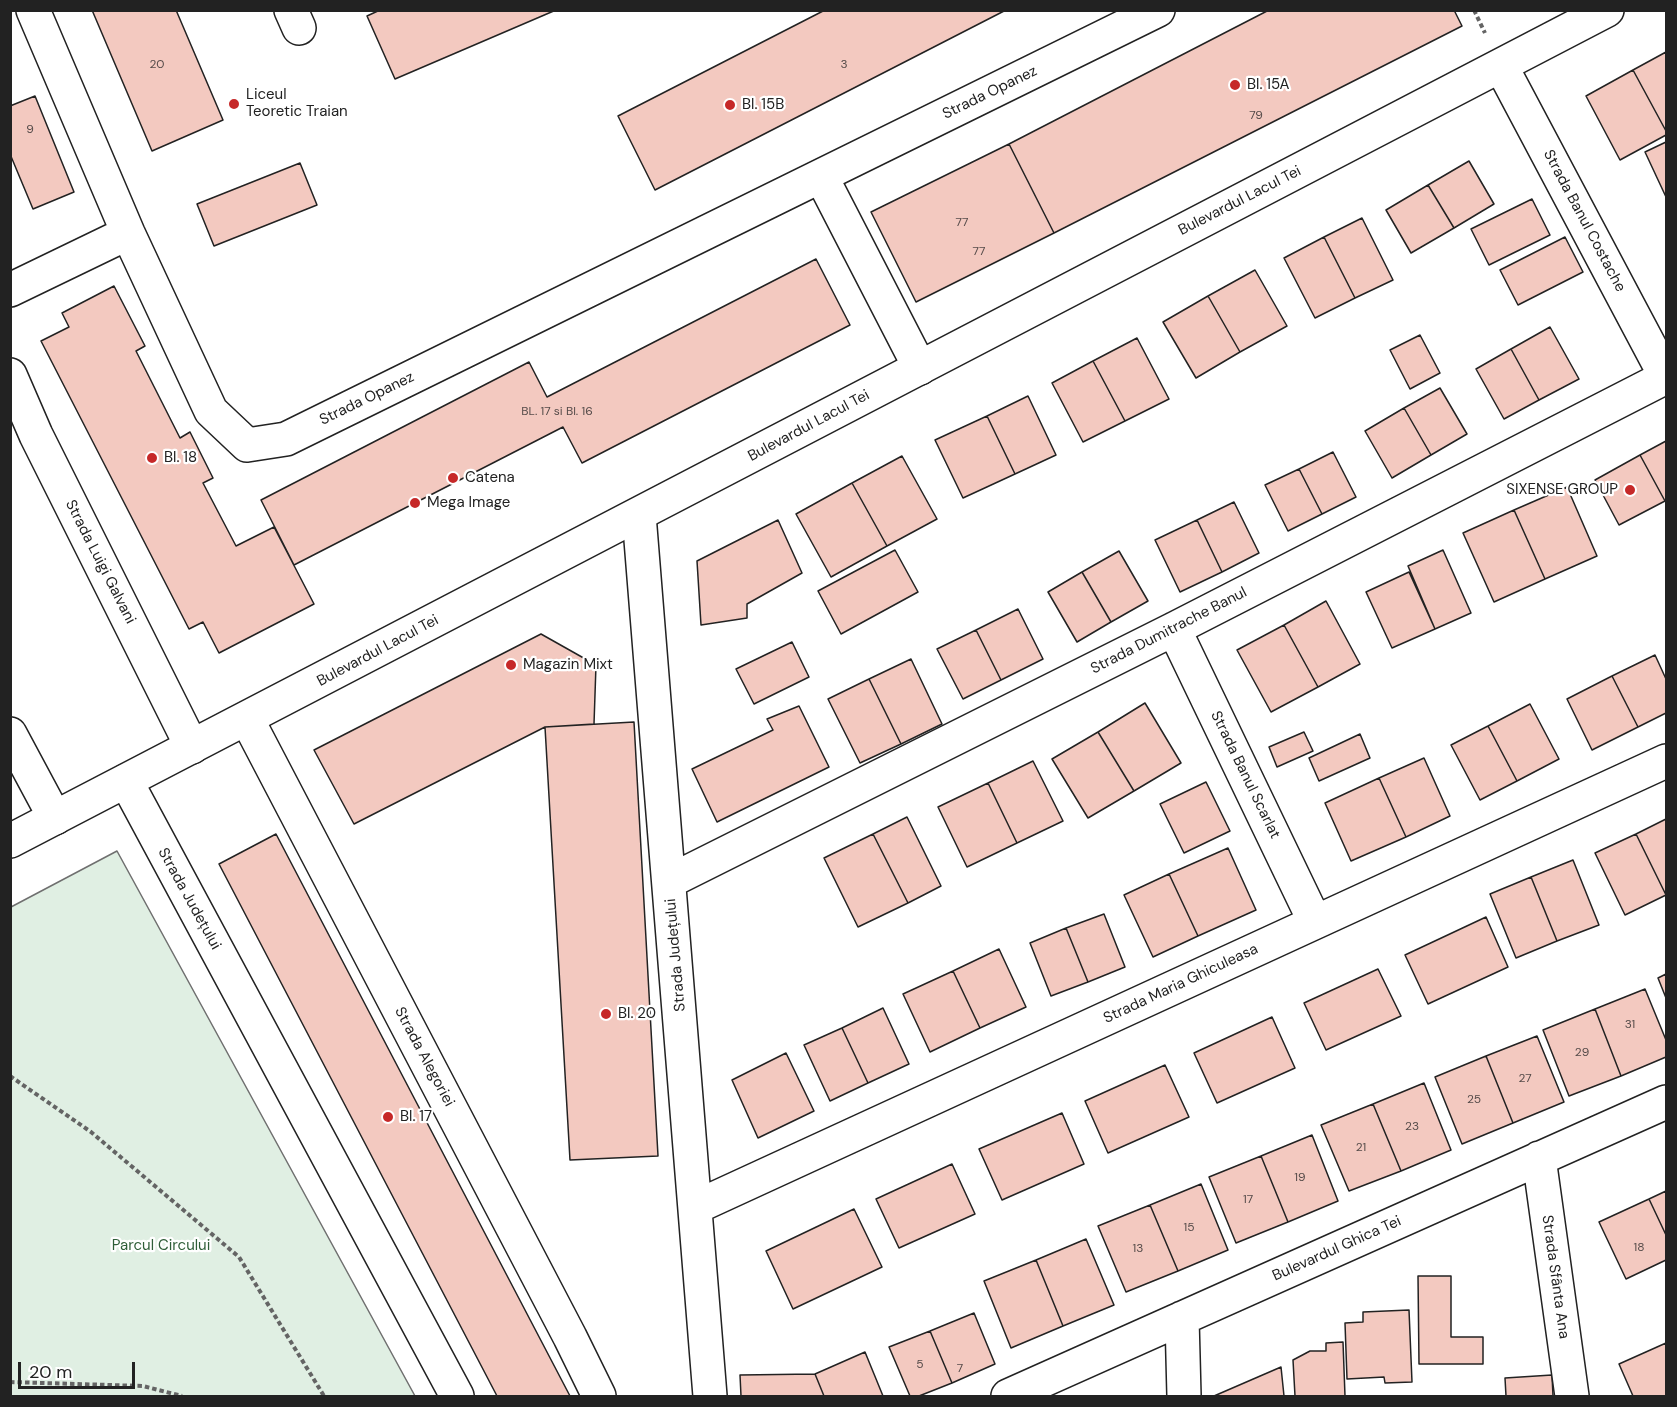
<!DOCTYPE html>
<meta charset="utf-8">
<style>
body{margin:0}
#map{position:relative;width:1677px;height:1407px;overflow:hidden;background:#fff;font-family:"DM Sans",sans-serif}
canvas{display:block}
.frame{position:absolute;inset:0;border:12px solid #222;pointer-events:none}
.scale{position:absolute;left:18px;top:1362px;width:117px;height:27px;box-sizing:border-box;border:3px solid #222;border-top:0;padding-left:8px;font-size:18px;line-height:21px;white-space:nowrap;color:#222;-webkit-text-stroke:4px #fff;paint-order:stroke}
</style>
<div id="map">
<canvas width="1677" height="1407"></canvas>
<div class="frame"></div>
<div class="scale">20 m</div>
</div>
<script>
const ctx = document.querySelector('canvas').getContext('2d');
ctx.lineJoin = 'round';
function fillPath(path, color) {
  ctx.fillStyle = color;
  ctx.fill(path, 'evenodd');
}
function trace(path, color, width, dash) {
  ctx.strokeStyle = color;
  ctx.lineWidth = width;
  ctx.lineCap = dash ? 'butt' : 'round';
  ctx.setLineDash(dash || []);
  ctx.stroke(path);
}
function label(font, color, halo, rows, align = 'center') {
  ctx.font = font + ' "DM Sans",sans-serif';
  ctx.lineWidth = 4.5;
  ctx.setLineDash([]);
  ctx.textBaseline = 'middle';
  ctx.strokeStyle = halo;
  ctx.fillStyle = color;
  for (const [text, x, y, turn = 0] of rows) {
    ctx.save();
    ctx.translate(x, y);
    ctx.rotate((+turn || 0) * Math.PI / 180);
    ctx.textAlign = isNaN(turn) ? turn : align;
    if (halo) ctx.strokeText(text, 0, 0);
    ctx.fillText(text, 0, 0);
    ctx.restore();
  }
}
const green = new Path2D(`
 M117,851L415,1396H11V907Z`);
fillPath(green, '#e0efe3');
trace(green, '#6f6f6f', 1.5);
const building = new Path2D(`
 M92,10H176L223,120L152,151Z
 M380,10H556L395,79L367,16Z
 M825,10H1006L655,190L618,116Z
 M1269,10H1454L1462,26L1054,233L1009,144Z
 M1666,52V131L1633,70Z
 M1633,70L1666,131V135L1620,160L1586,96Z
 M35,96L74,192L33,209L10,154V106Z
 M1666,142V197L1645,152Z
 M1009,144L1054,233L916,302L871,212Z
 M1469,161L1494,204L1454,228L1428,185Z
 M300,163L317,205L214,246L197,204Z
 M1428,185L1454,228L1411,253L1386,210Z
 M1532,199L1550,235L1489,265L1471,229Z
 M1362,218L1393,280L1355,298L1324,237Z
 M1324,237L1355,298L1315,318L1284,258Z
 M1565,237L1583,272L1518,305L1500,270Z
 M816,259L850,325L582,463L563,427L294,565L261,500L529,362L547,397Z
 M1255,270L1287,326L1240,352L1208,296Z
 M114,286L145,346L136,351L180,438L190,432L213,478L203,483L236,546L274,527L314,604L219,653L203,622L189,629L41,341L69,327L62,313Z
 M1208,296L1240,352L1196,378L1163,322Z
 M1550,327L1579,379L1539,400L1511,349Z
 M1420,335L1440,373L1410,389L1390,350Z
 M1137,338L1169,399L1125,421L1093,361Z
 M1511,349L1539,400L1504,419L1476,369Z
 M1093,361L1125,421L1083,442L1052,383Z
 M1440,388L1467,434L1431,455L1404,408Z
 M1028,396L1056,455L1015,474L987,416Z
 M1404,408L1431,455L1392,478L1365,431Z
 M987,416L1015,474L963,498L935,440Z
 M1666,441V500L1665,501L1640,455Z
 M1333,452L1356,497L1322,514L1299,469Z
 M1640,455L1665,501L1619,525L1595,480Z
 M902,456L937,519L887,546L852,483Z
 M1299,469L1322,514L1288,531L1265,485Z
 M852,483L887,546L831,577L796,514Z
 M1567,487L1597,556L1545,579L1514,510Z
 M1234,502L1259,553L1222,572L1197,520Z
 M1514,510L1545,579L1494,602L1463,533Z
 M778,520L802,573L747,604V618L701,625L697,561Z
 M1197,520L1222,572L1180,592L1155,540Z
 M895,550L918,592L841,634L818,591Z
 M1443,550L1471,613L1435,629L1408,566Z
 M1119,551L1148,601L1111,622L1082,572Z
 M1082,572L1111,622L1077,642L1048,592Z
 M1409,572L1435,629L1392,648L1366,592Z
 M1326,601L1360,664L1318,687L1284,625Z
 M1018,609L1043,659L1001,680L976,630Z
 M1284,625L1318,687L1271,712L1237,650Z
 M976,630L1001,680L963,699L937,649Z
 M541,634L596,665L594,724L545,727L354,824L314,750Z
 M792,642L809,677L754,704L736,669Z
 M1655,655L1666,679V713L1638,727L1612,676Z
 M911,659L942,724L901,744L869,679Z
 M1612,676L1638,727L1592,750L1567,699Z
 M869,679L901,744L860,763L828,699Z
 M1145,703L1181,763L1134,791L1098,732Z
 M1530,704L1559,759L1517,781L1488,726Z
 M799,706L829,767L717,822L692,769L773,730L767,719Z
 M634,722L658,1156L570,1160L545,727Z
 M1488,726L1517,781L1480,800L1451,745Z
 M1098,732L1134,791L1088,818L1052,759Z
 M1304,732L1313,751L1277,767L1269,747Z
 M1360,734L1370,758L1319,781L1309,758Z
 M1424,758L1450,816L1406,837L1379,778Z
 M1033,761L1063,821L1017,843L988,783Z
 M1379,778L1406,837L1351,861L1325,803Z
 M1206,782L1230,831L1184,853L1160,804Z
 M988,783L1017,843L967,867L938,807Z
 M907,817L941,886L908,903L873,834Z
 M1666,819V895L1636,834Z
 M276,834L570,1396H497L324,1065L219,864Z
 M873,834L908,903L858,927L824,858Z
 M1636,834L1666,895L1625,915L1595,853Z
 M1228,848L1256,910L1198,936L1169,874Z
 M1573,860L1599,925L1557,941L1531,877Z
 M1169,874L1198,936L1153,957L1124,895Z
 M1531,877L1557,941L1516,958L1490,894Z
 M1104,914L1125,967L1088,982L1066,928Z
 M1486,917L1508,967L1428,1004L1405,955Z
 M1066,928L1088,982L1051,996L1030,943Z
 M999,949L1026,1007L980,1028L953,971Z
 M1378,969L1401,1016L1326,1050L1304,1003Z
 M953,971L980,1028L930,1052L903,994Z
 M1666,974V998L1658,978Z
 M1645,989L1666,1040V1057L1621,1076L1595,1009Z
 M883,1008L909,1064L868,1083L842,1028Z
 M1595,1009L1621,1076L1569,1096L1543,1030Z
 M1272,1017L1295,1068L1217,1103L1194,1053Z
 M842,1028L868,1083L830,1101L804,1045Z
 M1537,1036L1564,1102L1513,1123L1486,1056Z
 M786,1053L814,1111L758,1138L732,1080Z
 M1486,1056L1513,1123L1462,1144L1435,1077Z
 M1165,1065L1189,1117L1108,1153L1085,1101Z
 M1424,1083L1451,1150L1401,1171L1373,1104Z
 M1373,1104L1401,1171L1349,1191L1321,1125Z
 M1062,1113L1084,1164L1002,1200L979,1149Z
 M1312,1135L1338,1201L1288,1222L1261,1156Z
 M1261,1156L1288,1222L1236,1243L1209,1177Z
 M952,1164L975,1214L899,1248L876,1199Z
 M1201,1184L1228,1250L1178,1271L1150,1205Z
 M1666,1191V1235L1649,1199Z
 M1649,1199L1666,1235V1260L1626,1279L1599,1222Z
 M1150,1205L1178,1271L1126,1292L1098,1226Z
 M854,1209L882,1267L793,1309L766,1251Z
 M1086,1239L1114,1305L1063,1326L1036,1260Z
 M1036,1260L1063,1326L1011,1348L984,1281Z
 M1418,1276H1451V1337H1483V1364H1419Z
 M1409,1310L1412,1382L1385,1383L1384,1377L1347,1379L1345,1323L1363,1322V1312Z
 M974,1313L995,1364L952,1383L930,1331Z
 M930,1331L952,1383L919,1396H910L889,1347Z
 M1343,1342L1345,1396H1295L1293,1360L1310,1351H1326V1343Z
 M1666,1343V1396H1633L1619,1364Z
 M865,1352L883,1396H824L815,1374Z
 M1281,1367L1284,1396H1214Z
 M815,1374L824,1396H741L740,1375Z
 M1552,1375L1553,1396H1506L1505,1378Z`);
fillPath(building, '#f3c9c0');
trace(building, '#222', 1.5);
const minor = new Path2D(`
 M33,10L128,233L211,411L247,445L286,439L1158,10
 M291,10L299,28
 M1501,66L1666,377
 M821,176L920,368
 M10,290L128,233
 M10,375L36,435L192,747
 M639,515L710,1396
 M1174,629L1315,922
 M247,719L570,1337L599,1396
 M10,734L55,818
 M126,781L457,1396
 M670,881L1174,629L1666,377
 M1539,1158L1572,1396
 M696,1207L1666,761
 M1182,1318L1184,1396
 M1008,1396L1666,1102`);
const major = new Path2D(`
 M10,841L1607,10`);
trace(minor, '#222', 36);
trace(major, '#222', 36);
trace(new Path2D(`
 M1474,10L1485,33
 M10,1076L91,1132L239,1257L324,1396
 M10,1382L143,1386L182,1396`), '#646464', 4, [4.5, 3]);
trace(minor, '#fff', 33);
trace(major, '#fff', 33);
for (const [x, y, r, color] of [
 [1235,85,6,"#c62828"],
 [234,104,6,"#c62828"],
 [730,105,6,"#c62828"],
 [152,458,6,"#c62828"],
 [453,478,6,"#c62828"],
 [1630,490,6,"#c62828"],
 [415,503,6,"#c62828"],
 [511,665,6,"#c62828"],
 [606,1014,6,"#c62828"],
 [388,1117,6,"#c62828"]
]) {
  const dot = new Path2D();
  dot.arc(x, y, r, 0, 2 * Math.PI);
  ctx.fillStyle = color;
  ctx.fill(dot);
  trace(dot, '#fff', 2);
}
label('12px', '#564c4a', null, [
 ["20",157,65],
 ["3",844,65],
 ["79",1256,116],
 ["9",30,130],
 ["77",962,223],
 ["77",979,252],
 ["BL. 17 si Bl. 16",557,412],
 ["31",1630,1025],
 ["29",1582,1053],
 ["27",1525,1079],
 ["25",1474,1100],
 ["23",1412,1127],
 ["21",1361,1148],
 ["19",1300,1178],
 ["17",1248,1200],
 ["15",1189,1228],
 ["18",1639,1248],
 ["13",1138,1249],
 ["5",920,1365],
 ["7",960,1369]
]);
label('15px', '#222', '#fff', [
 ["Bl. 15A",1247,85],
 ["Liceul",246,95],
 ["Teoretic Traian",246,112],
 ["Bl. 15B",742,105],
 ["Bl. 18",164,458],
 ["Catena",465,478],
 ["SIXENSE GROUP",1618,490,"right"],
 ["Mega Image",427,503],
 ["Magazin Mixt",523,665],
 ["Bl. 20",618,1014],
 ["Bl. 17",400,1117]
], 'left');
label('15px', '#222', '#fff', [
 ["Strada Opanez",990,93,-26],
 ["Bulevardul Lacul Tei",1240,201,-27],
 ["Strada Banul Costache",1584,221,62],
 ["Strada Opanez",367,399,-26],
 ["Bulevardul Lacul Tei",809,426,-28],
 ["Strada Luigi Galvani",100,562,63],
 ["Strada Dumitrache Banul",1169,631,-27],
 ["Bulevardul Lacul Tei",378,651,-28],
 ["Strada Banul Scarlat",1245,775,64],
 ["Strada Județului",189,899,61],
 ["Strada Județului",676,955,-95],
 ["Strada Maria Ghiculeasa",1181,984,-25],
 ["Strada Alegoriei",424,1057,62],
 ["Bulevardul Ghica Tei",1337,1249,-24],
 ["Strada Sfânta Ana",1555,1277,82]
]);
label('15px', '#2f5e38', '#fff', [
 ["Parcul Circului",161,1246]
]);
</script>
